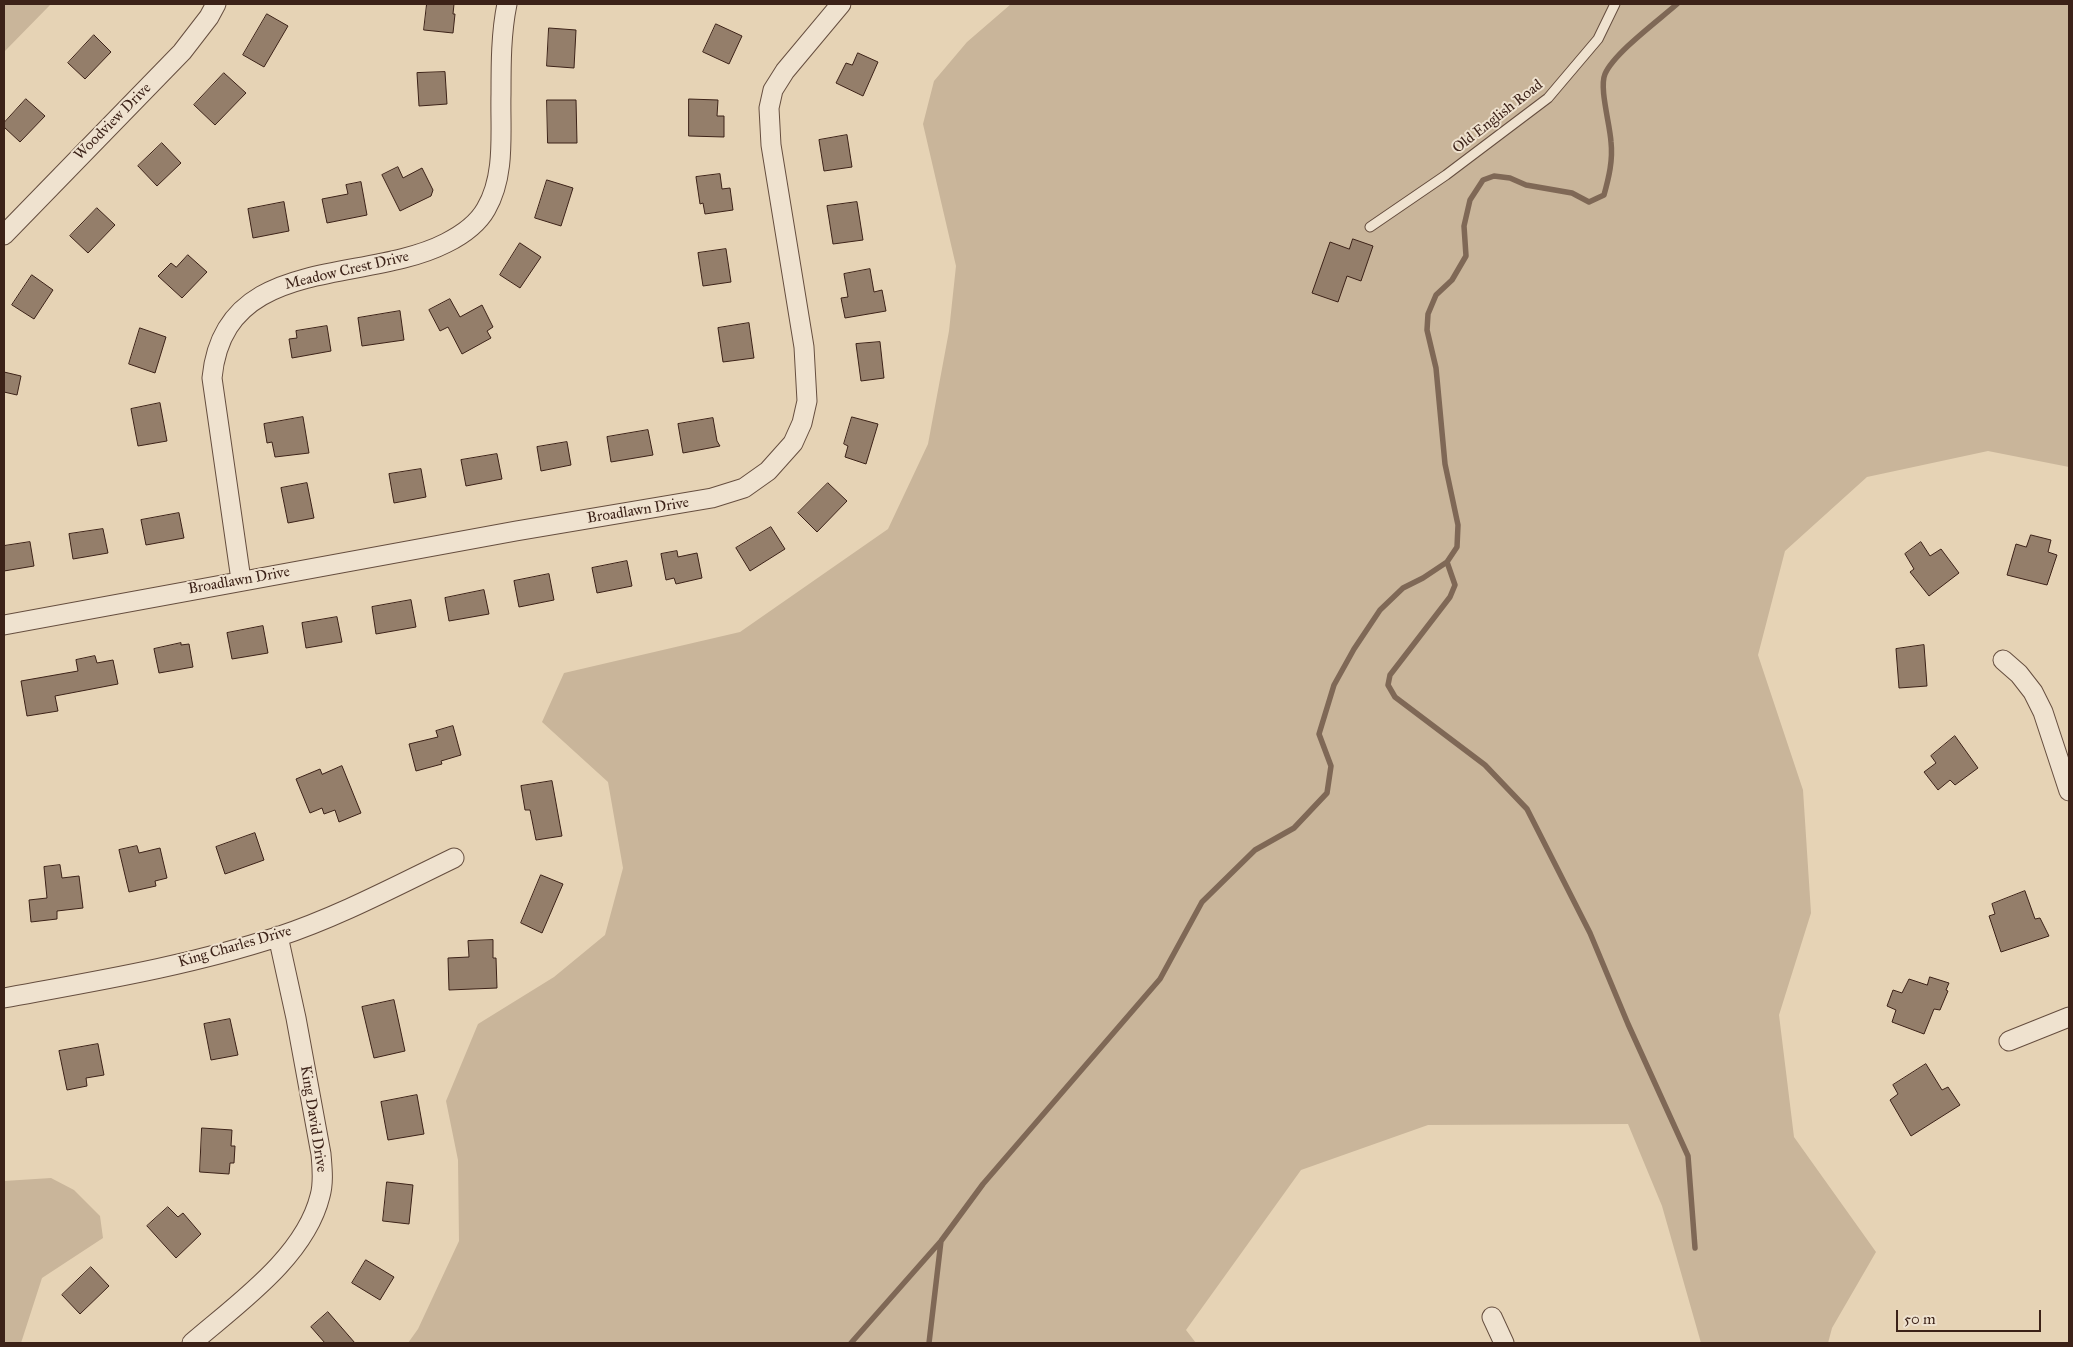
<!DOCTYPE html>
<style>
body{margin:0}
#map{position:relative;width:2073px;height:1347px;overflow:hidden;background:#e6d3b5;font-family:"IM FELL Great Primer",serif}
canvas{display:block}
.frame{position:absolute;inset:0;border:5px solid #3c2218;pointer-events:none}
.scale{position:absolute;left:1896px;top:1310px;width:145px;height:22px;box-sizing:border-box;border:2px solid #3c2218;border-top:0;padding-left:6px;font-size:15px;line-height:18px;white-space:nowrap;color:#3c2218;-webkit-text-stroke:4px #efe2cf;paint-order:stroke}
</style>
<div id="map">
<canvas width="2073" height="1347"></canvas>
<div class="frame"></div>
<div class="scale">50 m</div>
</div>
<script>
const ctx = document.querySelector('canvas').getContext('2d');
ctx.lineJoin = 'round';
function fillPath(path, color) {
  ctx.fillStyle = color;
  ctx.fill(path, 'evenodd');
}
function trace(path, color, width, dash) {
  ctx.strokeStyle = color;
  ctx.lineWidth = width;
  ctx.lineCap = dash ? 'butt' : 'round';
  ctx.setLineDash(dash || []);
  ctx.stroke(path);
}
function label(font, color, halo, rows, align = 'center') {
  ctx.font = font + ' "IM FELL Great Primer",serif';
  ctx.lineWidth = 4;
  ctx.setLineDash([]);
  ctx.textBaseline = 'middle';
  ctx.strokeStyle = halo;
  ctx.fillStyle = color;
  for (const [text, x, y, turn = 0] of rows) {
    ctx.save();
    ctx.translate(x, y);
    ctx.rotate((+turn || 0) * Math.PI / 180);
    ctx.textAlign = isNaN(turn) ? turn : align;
    if (halo) ctx.strokeText(text, 0, 0);
    ctx.fillText(text, 0, 0);
    ctx.restore();
  }
}
fillPath(new Path2D(`
 M4,4H51L4,52Z
 M1011,4H2069V467L1988,451L1867,477L1785,551L1758,655L1803,790L1811,913L1779,1015L1794,1137L1876,1252L1832,1328L1828,1343H1701L1662,1206L1628,1124L1428,1125L1301,1170L1186,1330L1196,1343H408L418,1329L459,1241L458,1160L446,1101L478,1024L554,977L605,935L623,868L608,782L542,722L564,673L740,632L888,529L928,444L949,331L956,266L923,124L934,81L967,42Z
 M51,1178L74,1190L100,1216L103,1238L42,1278L21,1343H4V1181Z`), '#c9b59a');
trace(new Path2D(`
 M1447,562L1455,585L1450,597L1390,675L1388,685L1395,697L1485,765L1527,809L1590,933L1628,1024L1688,1156L1695,1248
 M851,1343L941,1241L983,1184L1160,979L1202,902L1255,850L1294,828L1327,793L1331,766L1319,734L1334,685L1354,649L1380,610L1403,588L1423,578L1447,562L1457,547L1458,525L1445,464L1436,368L1427,330L1428,314L1436,295L1452,280L1466,256L1464,226L1470,200L1483,180L1494,176L1510,178L1526,185L1572,193L1589,202L1604,195C1609,177 1613,160 1611,142C1610,124 1599,88 1605,74C1614,53 1659,20 1677,4
 M929,1343L941,1241`), '#7f6856', 5.5);
const building = new Path2D(`
 M427,4H454L453,14H455L453,33L424,30Z
 M267,14L288,26L264,67L243,55Z
 M716,24L742,36L729,64L703,52Z
 M549,28L576,30L574,68L547,66Z
 M94,35L111,52L85,79L68,63Z
 M858,53L878,62L863,96L836,83L846,63L852,65Z
 M445,72L447,104L419,106L417,73Z
 M224,73L246,93L215,125L194,105Z
 M26,99L45,116L20,142L4,127V123Z
 M689,99L718,100L717,116H724V137L689,136Z
 M547,100H576L577,143H548Z
 M847,135L852,167L824,171L819,140Z
 M162,143L181,163L157,186L138,166Z
 M398,167L403,178L422,168L433,190L431,196L400,211L382,175Z
 M720,174L722,189L730,188L733,210L705,214L703,203L700,204L696,177Z
 M547,180L573,188L561,226L535,218Z
 M361,182L367,215L327,223L322,199L348,194L346,185Z
 M284,202L289,231L253,238L248,209Z
 M857,202L863,240L833,244L827,206Z
 M97,208L115,225L88,253L70,236Z
 M1353,239L1373,246L1361,281L1347,276L1338,302L1312,293L1330,242L1349,249Z
 M520,243L541,257L520,288L500,275Z
 M726,249L731,282L703,286L698,253Z
 M188,255L207,272L182,298L158,276L171,263L176,267Z
 M870,269L874,292L882,290L886,311L845,318L841,298L848,297L844,274Z
 M32,275L53,290L34,319L12,305Z
 M450,299L460,317L482,305L493,327L487,331L491,338L462,354L448,327L440,331L429,310Z
 M400,311L404,340L362,346L358,318Z
 M749,323L754,358L723,362L718,328Z
 M327,326L331,351L292,358L289,339L297,338L296,331Z
 M140,328L166,337L155,373L129,364Z
 M880,342L884,378L861,381L856,344Z
 M4,372L21,376L17,395L4,392Z
 M160,403L167,441L138,446L131,409Z
 M303,417L309,453L275,457L272,442L267,443L264,424Z
 M852,417L878,424L866,464L845,457L848,446L844,444Z
 M713,418L717,441L720,446L683,453L678,424Z
 M648,430L653,455L611,462L607,437Z
 M567,442L571,465L541,471L537,447Z
 M497,454L502,479L466,486L461,460Z
 M421,469L426,497L394,503L389,474Z
 M307,483L314,518L288,523L281,488Z
 M828,483L847,501L817,532L798,513Z
 M179,513L184,538L146,545L141,520Z
 M771,527L785,549L750,571L736,548Z
 M103,529L108,553L73,559L69,534Z
 M2031,535L2051,540L2048,552L2057,555L2047,585L2007,575L2016,544L2026,547Z
 M30,542L34,566L4,571V546Z
 M1921,542L1930,556L1941,549L1959,573L1929,596L1910,572L1914,569L1905,554Z
 M677,551L678,557L697,553L702,578L676,584L674,578L666,580L661,554Z
 M627,561L632,586L597,593L592,568Z
 M549,574L554,600L519,607L514,581Z
 M484,590L489,614L449,621L445,598Z
 M411,600L416,627L376,634L372,607Z
 M337,617L342,642L306,648L302,623Z
 M263,626L268,653L232,659L227,633Z
 M181,643V645L189,644L193,667L159,673L154,649Z
 M1924,645L1927,686L1899,688L1896,649Z
 M95,656L97,663L113,660L118,684L55,696L58,711L27,716L21,681L78,671L76,660Z
 M453,726L461,755L441,761L442,764L416,771L409,744L438,737L436,731Z
 M1955,736L1978,768L1955,785L1950,780L1938,790L1924,772L1936,763L1931,756Z
 M342,766L361,813L339,822L335,810L324,814L322,808L310,813L296,779L320,769L322,774Z
 M552,781L562,836L536,840L530,810H525L521,786Z
 M255,833L264,860L225,874L216,847Z
 M137,846L139,853L160,848L167,878L155,881L156,886L129,892L119,850Z
 M60,865L62,878L79,876L83,908L57,911V919L31,922L29,900L47,898L44,867Z
 M541,875L563,884L542,933L521,923Z
 M2025,891L2035,919L2040,918L2049,936L2001,952L1989,916L1995,914L1992,904Z
 M493,940V958H496L497,988L449,990L448,958L469,957L468,941Z
 M1930,977L1949,983L1946,990L1948,991L1940,1010L1934,1009L1924,1034L1892,1022L1896,1010L1887,1006L1893,990L1902,993L1909,979L1927,985Z
 M394,1000L405,1051L374,1058L362,1007Z
 M230,1019L238,1055L211,1060L204,1024Z
 M98,1044L104,1075L86,1078L87,1086L67,1090L59,1051Z
 M1926,1064L1942,1090L1948,1087L1960,1105L1911,1136L1890,1100L1898,1094L1893,1085Z
 M417,1095L424,1134L388,1140L381,1102Z
 M202,1128L232,1130L231,1146H235L234,1163H230L229,1174L200,1172Z
 M387,1182L413,1185L409,1224L383,1221Z
 M168,1207L178,1217L183,1213L201,1234L176,1258L147,1226Z
 M366,1260L394,1277L380,1300L352,1283Z
 M91,1267L109,1286L80,1314L62,1295Z
 M328,1312L355,1343H325L311,1327Z`);
fillPath(building, '#947e6a');
trace(building, '#3c2218', 1);
const service = new Path2D(`
 M1370,227L1446,175L1548,98L1598,39L1615,4`);
const minor = new Path2D(`
 M4,235L182,52L209,17L216,4
 M241,580L212,378C224,253 364,285 446,243C462,235 477,225 486,209C506,175 500,131 501,94C501,64 501,33 507,4
 M4,625L516,531L712,498L744,488L768,471L793,443L802,423L807,401L804,347L771,145L769,108L773,90L785,71L841,4
 M2003,660L2019,674L2033,692L2043,712L2069,791
 M4,998C96,981 188,966 277,937C338,917 396,886 454,858
 M2009,1041L2069,1017
 M1492,1317L1504,1343
 M192,1343C237,1304 305,1257 320,1196C324,1182 322,1167 321,1154L296,1018L278,936`);
trace(service, '#664e3f', 11);
trace(minor, '#664e3f', 21);
trace(service, '#efe2cf', 9);
trace(minor, '#efe2cf', 19);
label('15px', '#3c2218', '#efe2cf', [
 ["Old English Road",1498,117,-38],
 ["Woodview Drive",113,122,-45],
 ["Meadow Crest Drive",347,271,-13],
 ["Broadlawn Drive",638,511,-9],
 ["Broadlawn Drive",239,581,-10],
 ["King Charles Drive",235,947,-16],
 ["King David Drive",313,1119,81]
]);
</script>
